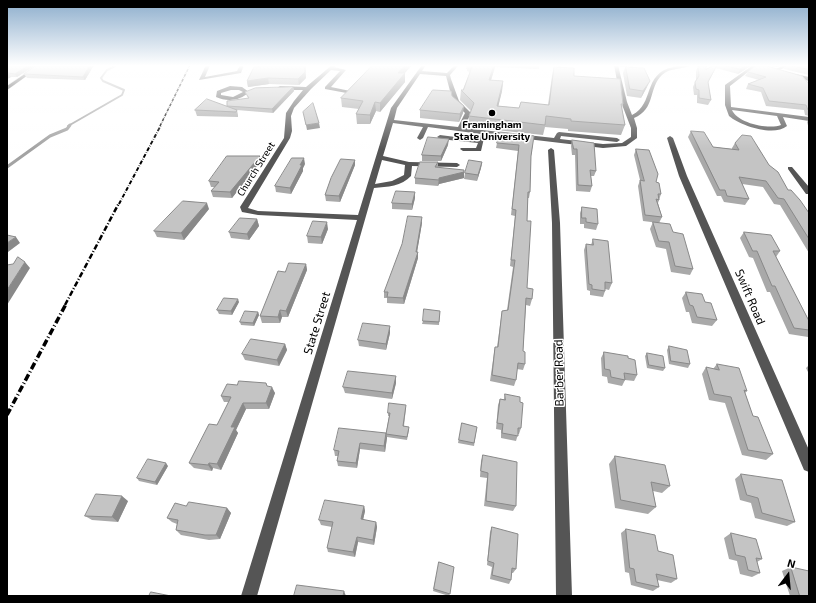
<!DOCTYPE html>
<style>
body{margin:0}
#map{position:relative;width:816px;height:603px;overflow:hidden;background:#fff;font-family:"Exo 2",sans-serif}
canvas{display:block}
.frame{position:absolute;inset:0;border:8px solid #000;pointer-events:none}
.north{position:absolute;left:768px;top:555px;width:40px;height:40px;-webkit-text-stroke:3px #fff;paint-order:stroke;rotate:16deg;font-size:11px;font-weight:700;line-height:16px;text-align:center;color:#000}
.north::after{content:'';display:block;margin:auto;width:14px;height:18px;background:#000;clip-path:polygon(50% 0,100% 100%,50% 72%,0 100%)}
</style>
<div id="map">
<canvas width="816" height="603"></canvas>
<div class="frame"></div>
<div class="north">N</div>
</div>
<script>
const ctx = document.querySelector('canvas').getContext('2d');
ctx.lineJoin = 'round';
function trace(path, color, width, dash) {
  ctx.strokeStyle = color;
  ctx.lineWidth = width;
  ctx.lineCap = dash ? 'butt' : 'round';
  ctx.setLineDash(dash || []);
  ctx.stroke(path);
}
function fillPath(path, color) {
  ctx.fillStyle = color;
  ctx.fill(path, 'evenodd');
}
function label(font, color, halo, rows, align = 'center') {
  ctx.font = font + ' "Exo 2",sans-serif';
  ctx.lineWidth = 3;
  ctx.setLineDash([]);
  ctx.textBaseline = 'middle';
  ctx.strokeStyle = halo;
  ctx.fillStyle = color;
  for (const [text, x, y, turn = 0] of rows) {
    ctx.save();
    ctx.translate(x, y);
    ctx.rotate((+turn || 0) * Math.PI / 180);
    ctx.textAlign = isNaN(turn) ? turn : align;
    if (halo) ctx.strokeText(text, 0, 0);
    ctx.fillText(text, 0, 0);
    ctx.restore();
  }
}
trace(new Path2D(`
 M68,126L122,95L124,90L103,81L101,78L107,70L117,65`), '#a3a3a3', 2);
trace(new Path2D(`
 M7,167L50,136L67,129L70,125`), '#a3a3a3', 3);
const major = new Path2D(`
 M38,65H42L7,90V86Z
 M790,73L809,77V81L788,75Z`);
trace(major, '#dbdbdb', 1);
fillPath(new Path2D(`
 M206,65H210L205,77L237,71L240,65H244L241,73L199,80Z
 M332,65H336L334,67L346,70L331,87L355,92L352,94L325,89V87L340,71L331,70L311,89L294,108L291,116L292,131L290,138L248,208L258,211L358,215L391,108L422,65H426L422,71L447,73L455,65H459L450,75L451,79L459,101L471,113L464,128L554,138L557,133L559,132L617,138L620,140L617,142L561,136L560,139L603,144L622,143L631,137V128L621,102L614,65H618L627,102L632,115C655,104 642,74 673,67C679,65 685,64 691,65C683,70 670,67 662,75C648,88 656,109 634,118L637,128V138L626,146L603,148L485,134L481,151H463L460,149L461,148H476L478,143L440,139L437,137L440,135L479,140L481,134L428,127L423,138L420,140L417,138L423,127L393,123L383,156L409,162L457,163L460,165L457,167L412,166L411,176C402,186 387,187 374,188L257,596H241L357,220L258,215L242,212L240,207L284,138L286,113L294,101L303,90H280L277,88L280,86L306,87ZM420,74L446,76L453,102L465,113L458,127L394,120L397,108ZM382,160L405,165L404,175L392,181L375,184Z
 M753,65H757L730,86L731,107L809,117V121L783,117L787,126C774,137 741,126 729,116L725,105V85ZM732,110L777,116L781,125C769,130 737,123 732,110Z
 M784,65H789L778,71L774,70Z
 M230,86L242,87L249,92C240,101 227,102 216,97L217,91ZM231,90H239L243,92L233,97L221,95V93Z
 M670,136L673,138L687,176L809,450V472L804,470L679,176L667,138Z
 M551,148L554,150L560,223L572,596H556L552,223L548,150Z
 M788,167H792L809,187V194H806L788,169Z`), '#555');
fillPath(major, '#000');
trace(new Path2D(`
 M160,126L190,65`), '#000', 1.5, [3, 1, 0.5, 1]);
trace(new Path2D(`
 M119,204L161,125`), '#000', 2, [4, 1.5, 0.5, 1.5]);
trace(new Path2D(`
 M65,305L119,203`), '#000', 2.5, [5.5, 2, 1, 2]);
trace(new Path2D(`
 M7,415L66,304`), '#000', 3.5, [7, 2.5, 1, 2.5]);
fillPath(new Path2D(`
 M7,65H36L17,77H11L7,79Z
 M94,65L85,80L27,78L24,74Z
 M260,65H305L306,78L299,85L269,84L248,87L247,81L260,67Z
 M367,65H412L404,73H405V82L380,112L376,111L370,124H357L356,114L359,109L342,107L341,98L373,65Z
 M467,65H539V69L495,67L491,80L503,81L502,91L498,106L519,108L548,105L552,76L554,67L574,76L623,104L622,109L625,125L621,135L568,131V129L545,127L543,135L468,127L469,116L471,111L460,100L461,90H463L470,72L467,71V69H466Z
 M594,65H613V66Z
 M619,65H627V67L647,87L641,98L627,96L623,73L625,67H620Z
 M715,65H752L738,74L716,68L708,82L711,100L708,105L697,103V95H694L693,87L696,80V71L698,66L706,69Z
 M757,65H782L776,67L769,66L809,84V116L805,115L804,110L766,106L761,92L746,89L748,84L759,80L745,76L748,72Z
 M787,65H809V75L784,69Z
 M293,87L294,91L273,113L237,110L238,115V117L197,116L195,110L227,106L248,98L245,92Z
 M452,96L463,113L459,122L420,118V110Z
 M809,119V129L807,122Z
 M691,131L713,147L732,149V148L735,143L769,165L788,190L809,213V253L780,205L774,204L763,187L742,184L749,199L745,205L724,202L721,196H717L688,137Z
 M534,136L531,156L530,192L529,198H528L527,221V288L532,299L530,306L526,305L523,351L525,364L523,370L517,369L516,380L514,386L490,381L494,353L495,347H497L501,318L502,311L507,310L513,267L510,266L515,216L511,215L518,151L496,148L497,143Z
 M572,140L596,171L594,176H591L592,186L590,192L576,191L575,155H572L571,146Z
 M448,145L441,161H422V155Z
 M636,149L656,182L661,194L658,203L662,217L659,223L643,221L638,186L640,180L634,155Z
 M355,160V165L340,202L326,201L325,195Z
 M261,161L232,198L213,197L211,191L215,187H211L209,181Z
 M438,162V168L464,172V178L439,184L438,186L415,184V178Z
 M482,162L481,168L477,181L464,179L465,173Z
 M305,164L303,168V171L291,194L276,192L275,186Z
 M415,198L412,210L392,209V203Z
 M582,207L598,224L596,230L584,228V224H580V213Z
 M209,209L184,240L157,237L154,231Z
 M257,219L259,226L249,240L231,238L229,232Z
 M653,222L673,232L693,269L690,275L671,272L666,249L656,247L650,229Z
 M422,223L417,252H418V258L404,304L387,303V298H384V292Z
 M328,229L322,244L308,243L307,236Z
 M744,232L780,251L776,257L809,321V336L808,337L789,334L770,292H767L753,258L749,257L740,238Z
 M593,239L612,283L609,290L605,289V291L603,297L590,295V291L587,290L584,250L586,244L591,245Z
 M306,264L307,270L288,317H282L280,323H262L260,316L285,272Z
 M686,292L705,302L717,320L712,326L692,323L689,312H686L682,298Z
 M239,302L232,315L219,314L217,310Z
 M440,311L439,325L422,324L423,321Z
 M258,312L259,315L254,326L241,325L240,322Z
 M390,333L386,350L359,346L358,340Z
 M285,344L287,350L279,366L245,360L242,354Z
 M669,346L690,364L688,368L669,364L667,350Z
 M604,352L628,358L637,375L634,381L625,380L622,386L608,383L607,377L602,376L601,358Z
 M647,353L665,368L663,371L647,368L645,356Z
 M717,364L747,391L745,393L753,416L773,454L766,460L742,455L725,403L709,400L702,374L706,367L713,369Z
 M809,365V374L806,368Z
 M396,376V383L392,399L345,393L343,387Z
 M237,385L267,386L275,393L269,409H246L236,430L238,433L221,470L213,468L212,471L194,468L189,463L217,425L229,402H224L221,396Z
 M505,394L520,402L521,428L519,434H518L516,441L501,438V430L496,429L498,405L500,399H504Z
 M406,408L404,426L409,430L407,440L387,437L385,452L360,449L357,468L338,466L337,461L338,456H335L334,450L386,433L389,416H388V413Z
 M462,423L477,427L474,446L458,443Z
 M483,455L516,506L513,511L484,506L487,478L480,477L481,461Z
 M615,456L670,486L662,493L653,491L656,507L648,514L615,508L609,464Z
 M168,466L157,485L139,481L137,478Z
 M741,474L795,522L787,526L755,518L751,503L740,500L735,479Z
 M128,501L118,522L92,520L85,516Z
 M186,506L227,508L231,513L220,539L209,540L181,535L176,530L177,524L172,522L167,518Z
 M364,506L365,511L363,520L376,522L377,527L374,545L358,542L355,557L328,552L327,548L332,527L321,525L319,520Z
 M492,527L516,569L513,573H511V580L509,584L490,579L492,567L487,565L490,532Z
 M626,529L658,551L677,579L671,583L657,580L659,587L653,591L631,585L629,573L625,572L621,533Z
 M731,533L762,559L757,562L760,573L752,577L740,574L737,561L729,559L724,538Z
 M439,562L454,567L449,596L433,591Z
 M791,567L809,596H790L782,571Z`), '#a9a9a9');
fillPath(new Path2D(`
 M29,65H36L17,77L15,74Z
 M90,65H94L85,80L83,77Z
 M305,65L306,78L299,85L298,79Z
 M405,65H412L398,81V73Z
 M494,65H495V67L488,90L489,80Z
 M747,65H752L738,74L740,69Z
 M777,65H782L776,67Z
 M8,73L11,77L7,79V74Z
 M405,73V82L380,112V103Z
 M268,78L269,84L248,87L247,81Z
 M503,81L502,91L496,116L497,106Z
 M650,81L647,87L641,98L643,91Z
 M293,87L294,91L273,113L272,109Z
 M375,102L376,111L370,124V115Z
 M464,106L463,113L459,122L460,114Z
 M319,123L320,128L307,130L306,125Z
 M449,139L448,145L441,161V156Z
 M260,156L261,161L232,198L230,192Z
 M304,158L305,164L303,168V171L291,194L290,188L300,165Z
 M355,160V165L340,202L339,196Z
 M482,162L481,168L477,181L478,175Z
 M464,172V178L439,184L438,186L439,178Z
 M415,192V198L412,210V204Z
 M207,203L209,209L184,240L181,233Z
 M422,217V223L416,258V252Z
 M257,219L259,226L249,240L247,234Z
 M327,222L328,229L322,244L321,237Z
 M16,237L20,243L8,252L7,250V243Z
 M418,252V258L404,304L403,298Z
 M25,262L30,268L7,305V290Z
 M306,264L307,270L288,317L286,311Z
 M238,299L239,302L232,315L231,311Z
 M280,310L282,317L280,323L278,317Z
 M258,312L259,315L254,326L253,323Z
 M390,326V333L386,350V344Z
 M285,344L287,350L279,366L277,360Z
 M396,376V383L392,399V393Z
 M272,387L275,393L269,409L266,403Z
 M243,403L246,409L236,430L238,433L221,470L217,464L231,427Z
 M386,433L387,438L385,452L384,446Z
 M360,443V449L357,468L356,463Z
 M166,463L168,466L157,485L155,482Z
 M209,463L213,468L212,471L208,465Z
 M122,496L128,501L118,522L112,517Z
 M364,506L365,511L362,524L361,519Z
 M227,508L231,513L220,539L216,535Z
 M376,522L377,527L374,545L373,540Z
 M357,537L358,542L355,557L353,552Z
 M344,591L346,596H343Z`), '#898989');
const building = new Path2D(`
 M7,65H29L15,74L8,73L7,74Z
 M37,65H90L83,77L24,74Z
 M260,65H305V72L298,79L268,78L247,81L254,67H260Z
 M373,65H405L398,73H405L380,103L375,102L370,115L356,114L363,101L341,98Z
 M473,65H494L489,80L503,81L497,106L519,108L521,102L549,105L554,67L574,68V76L620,79L623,104H621L625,125L571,121V119L546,116L545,125L469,116L474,103L461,90H463Z
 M715,65H717L708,82L711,100L699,98V90L696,89L695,82L699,76L698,66H706V69Z
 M723,65H747L740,69Z
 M757,65H763L802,76L809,84V111L808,110L806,105L769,101L763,88L748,84L766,77L748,72Z
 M787,65H809V69Z
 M626,67L644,68L650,81L643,91L630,89Z
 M293,87L272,109L227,106V101L249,98L245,92L255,88Z
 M433,90L451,91L452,96L464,106L460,114L420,110Z
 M207,99L237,110L236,112L195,110Z
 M313,103L319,123L306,125L303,112Z
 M691,131L704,132L713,147L739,150L735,143L742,135L751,136L769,165L778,172L788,190H791L800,200L809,213V239L784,199L778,198L766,181L739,177L749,199L727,196L725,190H720Z
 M500,132L534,136L531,156L530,192H528L527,221H531L527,288L533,289L532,299L526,298L523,351L525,352V364L518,363L516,380L492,375L495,347H498L502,311L508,310L515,260H511L516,210L512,209L519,145L497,143Z
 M428,137L449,139L441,156L422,155Z
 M572,140L594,143L596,171L590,170L592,186L578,185L577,149H574Z
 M636,149L649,150L658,174L656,182L659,183L661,194H658L659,200L656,199L662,217L645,215L640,180L644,181Z
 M227,156H260L230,192L211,191L219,182L209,181Z
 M292,158H304L300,165H302L290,188L275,186Z
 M341,159L355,160L339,196L325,195L331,178Z
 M469,160L482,162L478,175L465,173Z
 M420,162H438L435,167L464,170V172L439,178V180L415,178Z
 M396,191L415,192L412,204L392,203Z
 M183,201L207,203L181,233L154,231Z
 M582,207L597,209L598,224L586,222V218H582Z
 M408,216L422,217L416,252H418L403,298L387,297L388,292H384L402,244Z
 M240,218L257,219L247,234L229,232Z
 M313,221L327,222L321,237L307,236Z
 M653,222L670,224L673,232L683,234L693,269L675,266L669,242L659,241Z
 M744,232L771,235L780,251H773L809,321V330L794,328L775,286H772L757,251H753Z
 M7,235L16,237L7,243Z
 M593,239L608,241L612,283L605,282V291L592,289V285L589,284L586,244L593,245Z
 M18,257L25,262L7,290V265L13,264Z
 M289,263L306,264L286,311L280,310L278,317L260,316L278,271L285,272Z
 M686,292L702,294L705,302L711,303L717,320L697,317L693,306L690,305Z
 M224,298L238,299L231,311L217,310Z
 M424,309L440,311L439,322L423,321Z
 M245,311L258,312L253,323L240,322Z
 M363,323L390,326L386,344L358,340Z
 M251,339L285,344L277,360L242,354Z
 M669,346L687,350L690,364L671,361Z
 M604,352L628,356V358L635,360L637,375L624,373L625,380L611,377L610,370L605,369Z
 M647,353L663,356L665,368L649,365Z
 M717,364L739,368L747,391L744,390L753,416L758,417L773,454L748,450L731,397L714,394L706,367L719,370Z
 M348,371L396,376L392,393L343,387Z
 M239,381L266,383L267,386L272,387L266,403H243L231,427H235L217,464L209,463L208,465L189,463L209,424L217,425L231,397L221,396L227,384L237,385Z
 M505,394L520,397V402L523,403L521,428H518V436L502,433L503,424L497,423L500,399L505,400Z
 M389,403L406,405L403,426L409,427L407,437L386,434L390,413H388Z
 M462,423L477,427L474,443L459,440Z
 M339,428L386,433L384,446L360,443L356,463L337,461L339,451L334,450Z
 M483,455L517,462L516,506L486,501L488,473L481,471Z
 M615,456L665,465L670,486L651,482L656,507L621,500Z
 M148,459L166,463L155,482L137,478Z
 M741,474L782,480L795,522L762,513L758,498L747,495Z
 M96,494L122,496L112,517L85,516Z
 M325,500L364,506L361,519L376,522L373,540L357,537L353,552L327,548L333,522L319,520Z
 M189,502L227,508L216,535H205L176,530L178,520L167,518L175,503L186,506Z
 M492,527L518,534L516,569L512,568L511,580L492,575L494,563L488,561Z
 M626,529L655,535L658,551L673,555L677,579L656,574L659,587L636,582L634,569L630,568Z
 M731,533L756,539L762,559L756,558L760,573L748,570L745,557L736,555Z
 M439,562L454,567L450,594L434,589Z
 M791,567L809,571V596H800Z
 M297,585L344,591L343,596H294Z
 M151,592L171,596H149Z`);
fillPath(building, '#c4c4c4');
trace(building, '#898989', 1);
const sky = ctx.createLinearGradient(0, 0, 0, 149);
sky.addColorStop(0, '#8cadcc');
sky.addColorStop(0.44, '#fff');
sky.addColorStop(1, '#ffffff00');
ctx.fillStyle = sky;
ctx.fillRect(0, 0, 816, 149);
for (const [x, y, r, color] of [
 [492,113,4,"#000"]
]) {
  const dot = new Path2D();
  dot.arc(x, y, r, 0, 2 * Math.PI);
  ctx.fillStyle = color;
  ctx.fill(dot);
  trace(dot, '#fff', 1.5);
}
label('bold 10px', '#000', '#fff', [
 ["Framingham",492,125],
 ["State University",492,137]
]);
label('10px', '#000', '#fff', [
 ["Church Street",256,169,-58]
]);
label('12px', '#000', '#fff', [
 ["Swift Road",750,297,67],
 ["State Street",317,323,-73],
 ["Barber Road",559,373,-91]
]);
</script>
